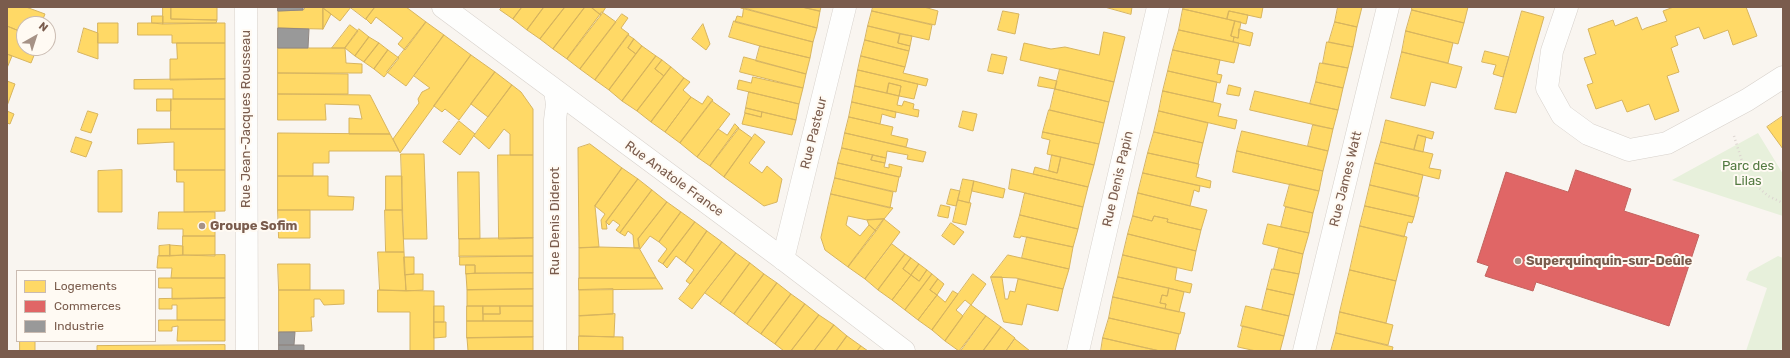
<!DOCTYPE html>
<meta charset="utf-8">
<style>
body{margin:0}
#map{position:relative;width:1790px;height:358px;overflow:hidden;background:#f9f5f0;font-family:Rubik,sans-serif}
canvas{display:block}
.frame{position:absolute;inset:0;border:8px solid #7a5c4d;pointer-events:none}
.legend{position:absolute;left:16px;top:270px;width:140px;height:72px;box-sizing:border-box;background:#fffaf3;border:1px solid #cabbb1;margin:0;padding:5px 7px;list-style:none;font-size:12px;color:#7a5c4d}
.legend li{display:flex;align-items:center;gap:8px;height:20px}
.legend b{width:20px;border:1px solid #cabbb1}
.north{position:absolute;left:16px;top:16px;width:40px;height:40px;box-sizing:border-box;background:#fffaf3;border:1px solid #cabbb1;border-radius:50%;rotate:39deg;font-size:11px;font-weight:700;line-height:16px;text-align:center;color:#7a5c4d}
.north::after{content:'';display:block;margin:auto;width:14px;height:18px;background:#a69286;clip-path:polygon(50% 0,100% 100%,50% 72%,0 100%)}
</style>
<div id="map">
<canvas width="1790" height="358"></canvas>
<div class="frame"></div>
<ul class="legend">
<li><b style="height:11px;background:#ffd966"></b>Logements</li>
<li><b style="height:11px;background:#e06666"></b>Commerces</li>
<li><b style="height:11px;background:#999"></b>Industrie</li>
</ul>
<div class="north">N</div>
</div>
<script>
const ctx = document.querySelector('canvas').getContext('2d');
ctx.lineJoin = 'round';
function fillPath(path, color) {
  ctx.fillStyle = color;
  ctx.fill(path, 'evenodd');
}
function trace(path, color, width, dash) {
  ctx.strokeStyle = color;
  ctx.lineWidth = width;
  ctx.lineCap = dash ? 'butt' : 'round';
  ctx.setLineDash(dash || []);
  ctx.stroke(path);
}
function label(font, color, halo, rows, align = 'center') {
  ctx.font = font + ' Rubik,sans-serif';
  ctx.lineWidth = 4;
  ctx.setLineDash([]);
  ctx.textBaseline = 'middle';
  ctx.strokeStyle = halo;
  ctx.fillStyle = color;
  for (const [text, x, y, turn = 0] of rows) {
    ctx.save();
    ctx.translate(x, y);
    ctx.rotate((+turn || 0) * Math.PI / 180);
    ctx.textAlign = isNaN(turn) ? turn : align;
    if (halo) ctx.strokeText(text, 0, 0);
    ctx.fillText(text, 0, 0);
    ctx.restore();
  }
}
fillPath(new Path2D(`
 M1758,133L1783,174V216L1672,180Z
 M1778,256L1783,258V344L1781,351H1746L1767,288L1746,280L1749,272Z`), '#e7f0db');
const homes = new Path2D(`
 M7,7H26L45,14L41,24H24V33L7,26Z
 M163,7H171V19L217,20L216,23L163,24Z
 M171,7H217V20L171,19Z
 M306,7H351L340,21L323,8V29L278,28V11L303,10Z
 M350,7H375L366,19Z
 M375,7H406L426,22L405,50L398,44L403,38L376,17L371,24L366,19Z
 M502,7H522L513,19L500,10Z
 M522,7H544L527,30L513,19Z
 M544,7H565L540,39L527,30Z
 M565,7H585L553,49L540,39Z
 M585,7H591L601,15L567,59L553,49Z
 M591,7H606L601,15Z
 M802,7H821L820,11Z
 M802,7L820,11L817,28L741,8Z
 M873,7H924L938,11L935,25L872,11Z
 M1105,7H1132L1131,14Z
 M1184,7H1263L1261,18L1229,11L1227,19L1183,9Z
 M1338,7H1362L1357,27L1335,22Z
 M1412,7H1468L1464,23L1412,10Z
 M1670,7H1746L1757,36L1733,45L1728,30L1704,39L1699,27L1675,36L1678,45L1671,48L1679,72L1667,76L1679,111L1655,120L1649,104L1627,112L1622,100L1596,109L1587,85L1593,83L1584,58L1596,54L1588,29L1613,20L1615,26L1637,17L1642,30L1646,28L1667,21L1663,11L1671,8Z
 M323,8L331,14L323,29Z
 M744,8L817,28L813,42L735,22L737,16L742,17Z
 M1183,9L1235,21L1231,36L1234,37L1233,42L1179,30Z
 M1412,10L1464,23L1458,44L1406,31Z
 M872,11L932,25L929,40L868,26Z
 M1003,11L1019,14L1015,34L998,30Z
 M1229,11L1248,15L1246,24L1227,19Z
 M1522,11L1544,17L1516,113L1495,109Z
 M602,12L616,22L580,69L567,59Z
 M622,14L628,18L621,28L629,34L595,80L580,69Z
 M152,16H163V24L152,23Z
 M734,21L813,42L810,58L760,46L729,37Z
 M1235,21L1241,22L1238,38L1231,36Z
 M426,22L444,35L406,86L387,72Z
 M1335,22L1357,27L1353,47L1329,42Z
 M98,23H118V43H98Z
 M138,23H225V43H172V35H138Z
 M703,24L710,44L706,50L692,39Z
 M350,25L358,31L345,48H332Z
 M7,26L24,33V48H37L31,63L7,54Z
 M868,26L900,34L898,43L910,46L909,51L865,40Z
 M84,28L98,33V59L78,52Z
 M359,29L369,37L355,56L345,48Z
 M1239,29L1253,33L1250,46L1233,42L1234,37L1238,38Z
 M1179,30L1239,43L1234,63L1173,50Z
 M1406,31L1453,43L1448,63L1402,52Z
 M1104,32L1125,37L1114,82L1020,60L1024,43L1051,49L1065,47L1099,55Z
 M900,34L912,36L910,46L898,43Z
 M444,35L471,55L400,153L393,139L419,103L418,99L422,92L430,88L414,76Z
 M628,35L634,39L628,48L636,54L609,90L595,80Z
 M369,37L379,43L364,62L355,56Z
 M634,39L642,46L636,54L628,48Z
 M865,40L909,51L905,67L861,56Z
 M1327,42L1353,47L1348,68L1323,63Z
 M177,43H225V79L170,80V59H177Z
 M379,43L388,50L374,69L364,62Z
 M642,46L656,56L622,101L609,90Z
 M760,46L810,58L806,74L756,61Z
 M278,48H345L346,63L362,64V73H278Z
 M388,50L399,58L384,77L374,69Z
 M1173,50L1220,60L1217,74L1222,75L1220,83L1168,71Z
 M1485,51L1509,57L1503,77L1493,74L1496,65L1482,62Z
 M1402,52L1462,67L1456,88L1431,82L1425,106L1391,98Z
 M7,54L12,56L7,68Z
 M992,54L1007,57L1003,74L988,71Z
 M471,55L495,72L459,120L445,109L442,112L434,106Z
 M656,56L662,60L655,69L664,76L637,111L622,101Z
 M861,56L905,67L903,73L928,79L926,86L858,70Z
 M744,57L806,74L803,88L740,72Z
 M662,60L671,67L664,76L655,69Z
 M1320,63L1348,68L1343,88L1316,82Z
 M671,67L684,78L651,122L637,111Z
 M1060,69L1114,82L1109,102L1055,89Z
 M858,70L918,84L914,99L899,96L901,86L889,83L887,93L855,86Z
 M1168,71L1217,82L1213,102L1163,91Z
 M495,72L512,85L488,117L471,104Z
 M278,73L348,74V94H278Z
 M753,77L803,88L799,104L737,89L739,80L751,83Z
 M1040,77L1057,81L1055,89L1038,86Z
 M684,78L690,82L683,90L691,97L665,132L651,122Z
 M225,79V99H173V89H134V80Z
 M7,81L15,84L7,106Z
 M1316,82L1343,88L1338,110L1310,104Z
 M889,83L901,86L899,96L887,93Z
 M512,85L521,92L533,109V155H510V134L504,129L489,149L474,136Z
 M1229,85L1241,88L1239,96L1227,94Z
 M855,86L899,96L897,105L902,106L904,101L914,104L913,109L919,110L918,117L852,102Z
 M1055,89L1109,102L1104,123L1050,110Z
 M1163,91L1221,104L1218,116L1237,120L1235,129L1159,111Z
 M1255,91L1338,110L1333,129L1250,110Z
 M749,92L799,104L796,120L746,108Z
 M278,94L370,95L390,134H349V118L362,119L359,105L325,104L326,120H278Z
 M708,96L713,100L680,143L665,132L691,97L702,104Z
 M157,99H171V111H157Z
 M171,99H225V129H171Z
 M712,101L730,114L697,157L680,143Z
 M852,102L896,112L895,118L882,114L880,124L849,117Z
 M746,108L762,112L761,117L745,113Z
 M1049,110L1104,123L1099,144L1043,132Z
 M7,111L14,114L10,124L7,123Z
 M88,111L98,114L91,133L81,130Z
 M963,111L977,114L973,131L959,127Z
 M1159,111L1208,123L1203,143L1154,132Z
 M762,112L796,120L792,135L742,124L745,113L761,117Z
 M1783,116V149L1767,127Z
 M849,117L893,127L891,135L908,139L906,147L845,133Z
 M1386,120L1434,132L1432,139L1418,135L1414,150L1381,142Z
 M459,121L475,134L460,155L443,142Z
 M735,124L739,128L710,166L697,157L718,129L727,135Z
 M1313,125L1333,129L1328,151L1308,146Z
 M738,128L752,138L724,177L710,166Z
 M138,129H225V170H174V142L138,144Z
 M1242,131L1328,151L1323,171L1237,151Z
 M1043,132L1099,144L1094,165L1047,154L1050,140L1042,138Z
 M1154,132L1203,143L1198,164L1148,153Z
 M278,133L390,134L399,151H329V163H313V176H278Z
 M845,133L926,152L923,162L907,159L908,155L887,151L886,158L842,148Z
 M755,134L765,142L749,163L762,173L767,166L782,179L777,202L764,206L724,177Z
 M1418,135L1426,137L1423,152L1414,150Z
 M76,137L92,142L86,157L71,152Z
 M1381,142L1433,154L1429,168L1441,170L1439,179L1375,163Z
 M590,144L622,168L595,206L599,247L579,248L578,148Z
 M842,148L873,155L871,160L885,163L884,167L889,168V164L902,167L900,177L838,163Z
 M1237,151L1323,171L1319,191L1233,172Z
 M1148,153L1199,164L1196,177L1211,181L1210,188L1143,173Z
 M401,154H424L427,239H404Z
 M498,155H533V238L499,239Z
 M873,155L886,158L885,163L871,160Z
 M1052,155L1061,157L1057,173L1049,171Z
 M1061,157L1094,165L1088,187L1033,174L1035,167L1057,173Z
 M838,163L899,177L896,192L835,178Z
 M1375,163L1423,175L1418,196L1370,185Z
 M622,168L638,179L606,222L607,229H602L601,220L605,214L595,206Z
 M1012,169L1088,187L1083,207L1009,189Z
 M122,170V212H98V171Z
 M177,170H225V211L184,212V182H177Z
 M458,172H479L480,239H459Z
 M1143,173L1200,186L1199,192L1194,190L1190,206L1138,193Z
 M278,176H328V196L354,197L353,210H278Z
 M386,176H402V210H386Z
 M835,178L893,192L890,208L831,194Z
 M638,179L652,190L620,233L616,230L620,225L613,220L609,225L606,222Z
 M963,179L974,181L969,203L958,200Z
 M974,181L1005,189L1003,198L972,191Z
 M1290,184L1319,191L1313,213L1284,206Z
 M1370,185L1419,197L1414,217L1365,206Z
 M951,189L960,191L956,206L947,204Z
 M652,190L667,202L638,239L639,248H634L633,235L628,231L625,236L620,233Z
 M1025,193L1083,207L1078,229L1020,215Z
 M1138,193L1207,210L1201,230L1167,222L1168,219L1154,216L1152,221L1133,216Z
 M831,194L893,208L884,219L867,220L848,216L846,225L860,236L869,225L876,231L848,267L825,250L821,238Z
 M958,200L971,203L966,225L953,222Z
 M667,202L681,212L659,242L650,236L640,249L638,239Z
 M941,205L950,207L948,218L938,216Z
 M1365,206L1414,217L1412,223L1408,222L1404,237L1360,226Z
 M1286,207L1313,213L1309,233L1281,227Z
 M278,210H310V238H279Z
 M385,210H402L404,252H386Z
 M159,212H215V236H183V229H158Z
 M681,212L695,222L663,264L658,261L667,249L659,242Z
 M1020,215L1078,229L1073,247L1021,236L1020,238L1014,237Z
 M1133,216L1152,221L1154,216L1168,219L1167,222L1201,230L1196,251L1128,234Z
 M884,219L900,232L865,279L848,267Z
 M884,219L876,231L869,225L867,220Z
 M695,222L707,231L685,263L676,256L667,268L663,264Z
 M951,223L964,232L954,245L942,236Z
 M1268,224L1309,233L1303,254L1263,244Z
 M1360,226L1407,237L1396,281L1350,270Z
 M707,231L722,242L690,284L686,281L694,270L685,263Z
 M1128,234L1196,251L1192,271L1123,255Z
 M183,236H215V256L183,255Z
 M1027,237L1073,247L1069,269L1022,258Z
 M533,238V256L459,257V239Z
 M722,242L736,253L692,309L679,299Z
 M892,244L905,254L878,290L865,279Z
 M170,245V256H159V246Z
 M170,245L183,246V255L170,256Z
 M599,247L639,248L656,278H579V248Z
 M1279,248L1303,254L1299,274L1274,269Z
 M378,252H404L406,291L380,290Z
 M736,253L750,263L720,304L705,293Z
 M905,254L911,258L903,269L911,275L892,300L878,290Z
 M225,255V278H171L172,268H157L158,256Z
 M1008,255L1069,269L1063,289L1016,278L991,277Z
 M1123,255L1177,268L1175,280L1192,284L1190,293L1118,277Z
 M460,256H533V273H475V265H460Z
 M404,257H414V274L405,275Z
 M911,258L919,264L911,275L903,269Z
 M750,263L764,274L734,314L720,304Z
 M278,264H310V290H279Z
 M919,264L927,270L919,281L911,275Z
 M466,265H475V273L466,274Z
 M1272,269L1299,274L1294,295L1267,289Z
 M927,270L932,274L905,310L892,300L911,275L919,281Z
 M1350,270L1396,281L1386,323L1340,312Z
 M533,273V289L467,290L466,274Z
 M414,274H423V290L406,291L405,275Z
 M764,274L777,283L747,324L734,314Z
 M932,274L938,279L930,290L937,295L918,320L905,310Z
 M973,274L986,284L971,305L965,300L956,310L963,316L945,341L932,330Z
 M991,277H1002L1005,299H1008L1010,291L1015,292L1018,279L1063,289L1058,311L1027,304L1022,325L1004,322Z
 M1118,277L1169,288L1167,296L1162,295L1160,303L1166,304L1165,309L1113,297Z
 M159,278H225V298L172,299V288H159Z
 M579,278H656L663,289L579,290Z
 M938,279L944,284L937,295L930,290Z
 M777,283L791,294L761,334L747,324Z
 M1169,288L1184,292L1179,312L1165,309L1166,304L1160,303L1162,295L1167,296Z
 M533,289V306H467V290Z
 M613,289V314L579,316V290Z
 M1267,289L1294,295L1289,316L1262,310Z
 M279,290H344V304L324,305L320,299H314V317H311L312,331L279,332Z
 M378,290L434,291V351H410V312H378Z
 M953,291L958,294L932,330L918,320L937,295L945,302Z
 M791,294L805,304L775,344L761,334Z
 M1113,297L1185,313L1180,334L1109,318Z
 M225,298V320H177V305H172V309H159V299Z
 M805,304L819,315L791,351H784L775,344Z
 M971,305L986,316L959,351L945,341Z
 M434,306H444V322H434Z
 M467,306H483V321H467Z
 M483,306H500V314H483Z
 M500,306H533V321H483V314H500Z
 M1246,306L1289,316L1284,336L1241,326Z
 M1340,312L1393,325L1388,345L1336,333Z
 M615,314L614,337L579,336V316Z
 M819,315L834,325L814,351H791Z
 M986,316L1001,327L983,351H961Z
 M1109,318L1179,334L1175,351H1160L1103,338Z
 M159,320H225V341H177L178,326L172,327V331H159Z
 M467,321H533V337L467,338Z
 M434,322H446V337L434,338Z
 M834,325L847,336L836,351H814Z
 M1243,326L1284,336L1280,351H1256L1238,347Z
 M1001,327L1015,338L1006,351H983Z
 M1336,333L1393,347L1392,351H1331Z
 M579,336L623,337V351H579Z
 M847,336L861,346L857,351H836Z
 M533,337V351H468L467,338Z
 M1103,338L1137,346L1160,351H1101Z
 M1015,339L1030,351H1006Z
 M20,341H35V351H20Z
 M225,345V351H97V346Z
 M861,346L868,351H857Z`);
fillPath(homes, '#ffd966');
trace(homes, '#d7b45e', 1);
const shops = new Path2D(`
 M1576,170L1631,189L1624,211L1699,235L1669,326L1536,282L1533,291L1485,276L1489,266L1477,262L1506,172L1568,192Z`);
fillPath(shops, '#e06666');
trace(shops, '#c1635e', 1);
const industry = new Path2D(`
 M278,7H303V10L278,11Z
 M278,28L309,29L308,48H278Z
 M279,332H295L294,345H279Z
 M279,345H304V351H279Z`);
fillPath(industry, '#999');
trace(industry, '#908782', 1);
const minor = new Path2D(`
 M246,7L247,351
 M1567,7L1552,51L1547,88L1562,115L1588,134L1629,150L1667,143L1747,100L1783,77
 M783,259L845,7
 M555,351V120L557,104L555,91
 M1078,351L1158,7
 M1304,351L1388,7`);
const tertiary = new Path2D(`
 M443,7L783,259L904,351`);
trace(minor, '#d7d1cb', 23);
trace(tertiary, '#d7d1cb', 23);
trace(new Path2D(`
 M1734,136L1747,177L1768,196L1783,203`), '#dcd5d0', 2.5, [1, 3]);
trace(minor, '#fefefd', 22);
trace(tertiary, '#fefefd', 22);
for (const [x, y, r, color] of [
 [202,226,4,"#a69286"],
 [1518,261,4,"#a69286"]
]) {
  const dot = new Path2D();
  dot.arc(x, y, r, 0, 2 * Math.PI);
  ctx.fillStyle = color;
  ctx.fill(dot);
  trace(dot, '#fffaf3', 1.5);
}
label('13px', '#7a5c4d', '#fffaf3', [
 ["Rue Jean-Jacques Rousseau",246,119,-90],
 ["Rue Pasteur",814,133,-76],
 ["Rue Anatole France",674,179,36],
 ["Rue Denis Papin",1118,179,-77],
 ["Rue James Watt",1346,179,-76],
 ["Rue Denis Diderot",555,221,-90]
]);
label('13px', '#537a41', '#fffaf3', [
 ["Parc des",1748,166],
 ["Lilas",1748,181]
]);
label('bold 13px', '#7a5c4d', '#fffaf3', [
 ["Groupe Sofim",210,226],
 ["Superquinquin-sur-Deûle",1526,261]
], 'left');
</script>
